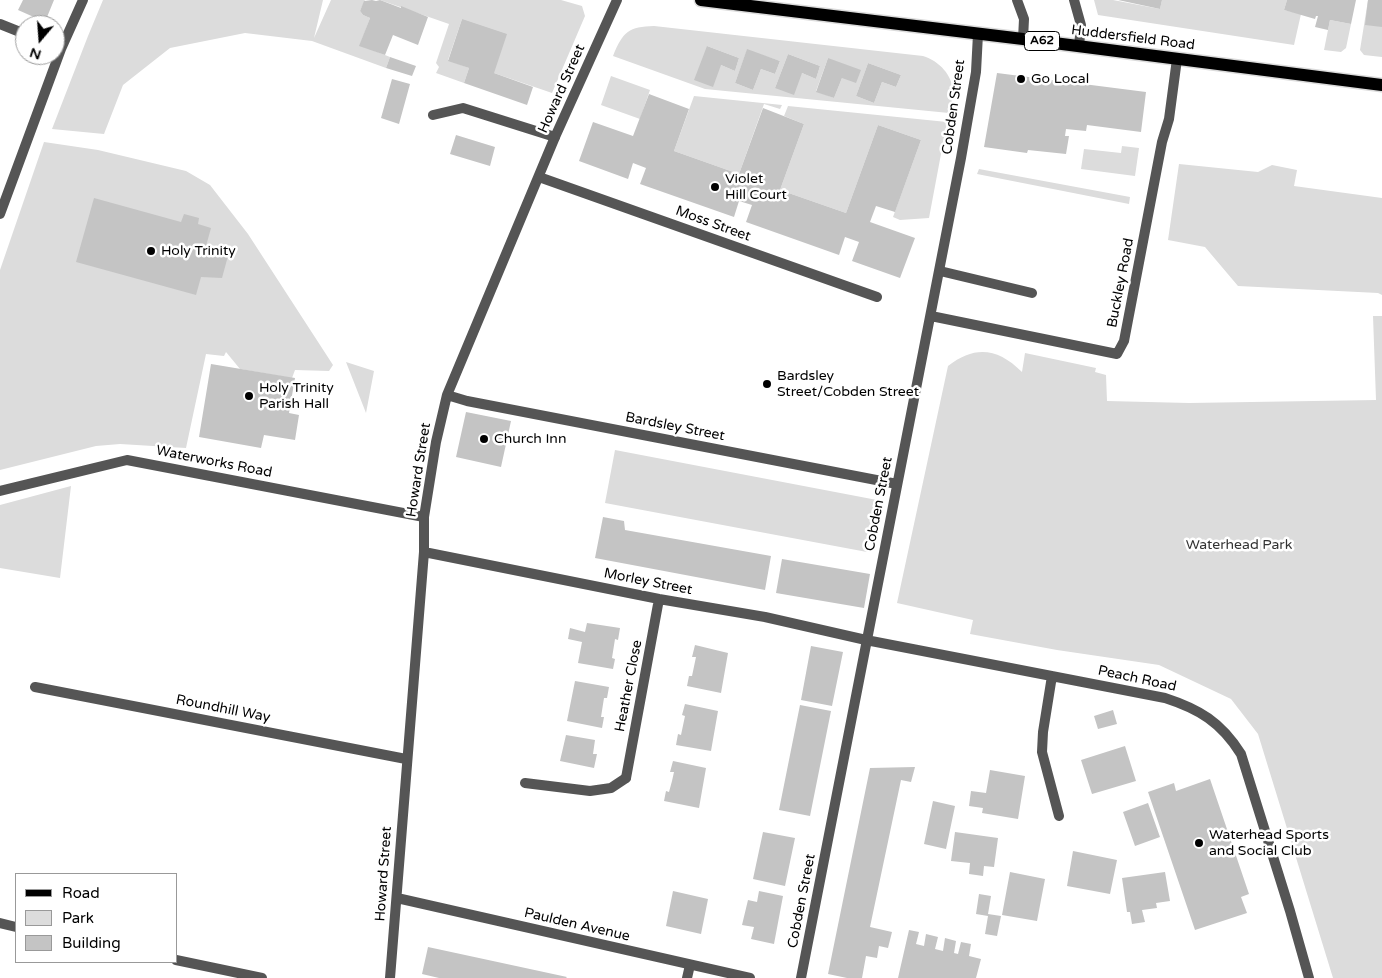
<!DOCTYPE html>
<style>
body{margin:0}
#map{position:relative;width:1382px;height:978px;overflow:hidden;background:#fff;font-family:"Varela Round",sans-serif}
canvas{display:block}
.legend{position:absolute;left:15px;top:873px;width:162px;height:90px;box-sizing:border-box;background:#fff;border:1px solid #999;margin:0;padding:6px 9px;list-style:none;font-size:15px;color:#000}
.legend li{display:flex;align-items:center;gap:10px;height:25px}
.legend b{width:25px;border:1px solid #999}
.north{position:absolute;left:15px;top:15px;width:50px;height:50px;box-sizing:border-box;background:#fff;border:1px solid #999;border-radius:50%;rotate:198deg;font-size:14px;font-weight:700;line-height:20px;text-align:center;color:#000}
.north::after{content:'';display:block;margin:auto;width:18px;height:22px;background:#000;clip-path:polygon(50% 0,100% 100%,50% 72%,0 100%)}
</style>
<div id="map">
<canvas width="1382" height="978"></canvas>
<ul class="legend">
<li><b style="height:6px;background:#000"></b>Road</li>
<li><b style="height:14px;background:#dcdcdc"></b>Park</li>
<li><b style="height:14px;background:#c4c4c4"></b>Building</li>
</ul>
<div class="north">N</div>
</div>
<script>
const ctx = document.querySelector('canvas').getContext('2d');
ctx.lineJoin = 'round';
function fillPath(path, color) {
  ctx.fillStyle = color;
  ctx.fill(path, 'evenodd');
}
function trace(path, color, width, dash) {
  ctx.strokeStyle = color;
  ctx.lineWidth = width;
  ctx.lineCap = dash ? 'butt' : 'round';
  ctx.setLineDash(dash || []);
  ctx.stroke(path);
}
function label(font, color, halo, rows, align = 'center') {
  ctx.font = font + ' "Varela Round",sans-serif';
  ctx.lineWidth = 5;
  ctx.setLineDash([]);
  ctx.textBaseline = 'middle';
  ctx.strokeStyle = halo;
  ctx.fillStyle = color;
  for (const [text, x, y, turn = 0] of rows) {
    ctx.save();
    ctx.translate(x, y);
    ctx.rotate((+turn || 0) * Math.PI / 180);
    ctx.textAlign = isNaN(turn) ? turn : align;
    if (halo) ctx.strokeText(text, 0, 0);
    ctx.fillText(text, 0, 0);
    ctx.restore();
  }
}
fillPath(new Path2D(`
 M103,0H323L314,38L331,0H365L360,11L363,15L370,18L360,45L390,57L386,68L312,41L245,33L170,48L123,85L104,134L52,129L88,36Z
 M380,0H561L582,6L585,16L552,93L494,73L462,19L448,60L469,68L464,83L436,73L439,67L436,63L449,24Z
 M1094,0H1113L1160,9L1162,0H1287L1284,10L1301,14L1294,45L1098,15Z
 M1368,0L1382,27V57L1364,55L1360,50Z
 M1330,20L1351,24L1346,48L1341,52L1324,50Z
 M654,26L923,56C939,61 953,75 953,93C953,100 950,107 949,113L705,89L613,56C623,31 629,27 654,26ZM707,46L739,58L735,71L721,65ZM747,50L780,61L775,74L761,69L753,90L735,83ZM788,54L820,66L816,79L802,73L775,88ZM828,58L842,78L834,98L816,91ZM868,63L901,75L896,87L882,82L874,103L856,96Z
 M611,76L650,90L640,119L601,105Z
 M694,96L782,105L780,109L764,104L739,174L674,151Z
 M788,106L947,122L929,218L900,220L893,217L921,140L878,125L846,213L780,190L804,124L784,116Z
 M44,142L98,150L186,171L210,185L248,234L333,365L329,371L295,370L292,378L240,369L226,352L224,356L206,354L186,448L120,444L96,446L0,470V270Z
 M1122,146L1139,148L1135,176L1081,169L1084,149L1121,153Z
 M1179,164L1258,172L1272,165L1297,170L1294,186L1382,198V295L1378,293L1238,286L1205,247L1168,240Z
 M979,169L1130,197L1129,204L977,174Z
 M1373,316H1382V978H1333L1258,734L1231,699L1159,665L1057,650L970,634L973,620L897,603L948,366C975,345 998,348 1022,372L1025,353L1096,368L1095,372L1106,375L1107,401L1189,403L1376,400Z
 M346,362L374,371L366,413Z
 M615,450L877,500L867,552L605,503Z
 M71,486L60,578L0,568V505Z`), '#dcdcdc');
fillPath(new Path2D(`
 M23,0H54L45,22L18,10Z
 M372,0L376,1L380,0L401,8V6L428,17L418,45L393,35L385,55L359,46L370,18L363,15L360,11L364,1Z
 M1118,0H1162L1160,9Z
 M1287,0H1356L1351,24L1330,20L1328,30L1315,27L1318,16H1316L1315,19L1284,10Z
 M1368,0H1382V27L1365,25Z
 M462,19L507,34L494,73L533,87L527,105L464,83L469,68L448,61Z
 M707,46L739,58L735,71L721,65L713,87L694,80Z
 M747,49L780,61L775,74L761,69L753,90L735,83Z
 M788,54L820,66L816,79L802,73L794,95L775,88Z
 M390,57L416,66L412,76L386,68Z
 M828,58L861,70L856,83L842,78L834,98L816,92Z
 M868,63L901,75L896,87L882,82L874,103L856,96Z
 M997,73L1146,92L1141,132L1087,125L1086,131L1066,129L1065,136H1069L1066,154L1028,150L1027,153L984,147Z
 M392,79L410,84L399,124L381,118Z
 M649,94L689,109L674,151L739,174L763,108L804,124L780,190L846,213L878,125L921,140L895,212L876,206L870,222L915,238L900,278L852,261L859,242L845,237L839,255L746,222L752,205L739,201L734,217L640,184L646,168L633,163L628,179L579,161L593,122L633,136Z
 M456,135L495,147L490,166L450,154Z
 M94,198L181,222L184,214L199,218L198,224L211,228L206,246H216L228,256L222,278L201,277L196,295L76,262Z
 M211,364L295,378L289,413L299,415L295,440L264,435L261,448L199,437Z
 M466,412L511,421L501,467L456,457Z
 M603,517L624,521L625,530L771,556L765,590L595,558Z
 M782,559L870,574L864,608L776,593Z
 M587,623L620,628L618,640L615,639L612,658L615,659L613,669L578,663L582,642L568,639L570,628L585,632Z
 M695,645L728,653L721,693L687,686L689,676H692L696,657H692Z
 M811,646L843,652L832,706L801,700Z
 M575,681L609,687L607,698H604L601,717H604L602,728L567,721Z
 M685,704L718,711L711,751L676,745L678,734L681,735L685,716L682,715Z
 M800,705L831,711L810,816L779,810Z
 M1113,710L1117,724L1098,729L1094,716Z
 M566,735L595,740L593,754H597L594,768L560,761Z
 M1125,746L1136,781L1092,794L1081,760Z
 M673,761L706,768L699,808L664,801L666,791L669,792L672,781L674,772H670Z
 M915,767L911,782L901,780L870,927L892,932L888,948L879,946L877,958L866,956L862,978H847L828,974L870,768Z
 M990,770L1025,776L1018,819L982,813L983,808L969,806L971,791L986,793Z
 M1210,779L1249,894L1241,897L1247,913L1195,930L1148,792L1174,783L1176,791Z
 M933,801L955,806L946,849L924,844Z
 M1148,803L1160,837L1135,846L1123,812Z
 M763,832L795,838L785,886L753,879Z
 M955,832L998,838L994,867L984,866L983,876L969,874L970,863L951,861Z
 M1073,851L1117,860L1110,894L1067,886Z
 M1010,872L1045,879L1037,921L1002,915Z
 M1165,872L1170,901L1156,903L1157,908L1142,910L1145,922L1132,924L1130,912H1127L1122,878Z
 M673,891L708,899L701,934L666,926Z
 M759,891L783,896L774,944L751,939L754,927L742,925L748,900L757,902Z
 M979,894L991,896L988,914L1001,916L997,936L985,934L988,916L976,914Z
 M909,930L919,932L916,944L924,946L926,934L938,937L935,949L943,951L945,938L956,941L954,953L958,954L961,942L971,944L969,956L981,959L976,978H898Z
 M428,947L567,977L566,978H439L422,974Z`), '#c4c4c4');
const primary = new Path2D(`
 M701,0L1023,39L1382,85`);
trace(primary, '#dbdbdb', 15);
trace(new Path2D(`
 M433,115L463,108L555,137
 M940,271L1032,293
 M525,783L590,791L611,788L626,778
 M687,978L690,965`), '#555', 10);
trace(new Path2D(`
 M1017,0L1024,19L1023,39
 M1074,0L1081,25L1079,46
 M0,24L25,34
 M539,177L877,297
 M0,214L61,49L83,0
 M931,316L1117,354L1124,341L1162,142L1169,119L1177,59
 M447,395L467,401L897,484
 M0,491L127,460L424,517
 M424,552L659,599L765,617L866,640L1165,698C1199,709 1221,722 1241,754L1290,911L1309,978
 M1052,676L1043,732L1042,752L1059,816
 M35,687L406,759
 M626,778L659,599
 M397,898L750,978
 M0,923L16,927
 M176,960L262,978
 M390,978L424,552V517L436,442L447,395L555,137L617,0
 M801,978L961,158L976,72L978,34`), '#555', 10);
trace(primary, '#000', 12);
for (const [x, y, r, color] of [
 [1021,79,5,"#000"],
 [715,187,5,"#000"],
 [151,251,5,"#000"],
 [767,384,5,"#000"],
 [249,396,5,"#000"],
 [484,439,5,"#000"],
 [1199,843,5,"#000"]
]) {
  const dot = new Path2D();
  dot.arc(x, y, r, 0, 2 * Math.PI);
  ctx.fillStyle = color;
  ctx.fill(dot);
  trace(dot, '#fff', 2);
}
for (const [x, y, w] of [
 [1042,41,35]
]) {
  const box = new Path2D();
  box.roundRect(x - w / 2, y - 9.5, w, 19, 4);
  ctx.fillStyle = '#fff';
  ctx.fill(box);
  trace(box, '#000', 1);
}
label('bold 12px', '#000', null, [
 ["A62",1042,41]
]);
label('14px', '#000', '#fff', [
 ["Huddersfield Road",1133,38,7],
 ["Howard Street",562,89,-66],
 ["Cobden Street",954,107,-82],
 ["Moss Street",713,224,20],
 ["Buckley Road",1121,283,-79],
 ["Bardsley Street",675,427,11],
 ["Waterworks Road",214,462,11],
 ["Howard Street",419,470,-81],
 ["Cobden Street",879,504,-79],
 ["Morley Street",648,582,11],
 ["Peach Road",1137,679,12],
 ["Heather Close",629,686,-79],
 ["Roundhill Way",223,709,11],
 ["Howard Street",384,874,-86],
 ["Cobden Street",802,901,-79],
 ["Paulden Avenue",577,925,13]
]);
label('14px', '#000', '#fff', [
 ["Go Local",1031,79],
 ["Violet",725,179],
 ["Hill Court",725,195],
 ["Holy Trinity",161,251],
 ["Bardsley",777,376],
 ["Street/Cobden Street",777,392],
 ["Holy Trinity",259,388],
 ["Parish Hall",259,404],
 ["Church Inn",494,439],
 ["Waterhead Sports",1209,835],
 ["and Social Club",1209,851]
], 'left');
label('14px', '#333', '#fff', [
 ["Waterhead Park",1239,545]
]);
</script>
